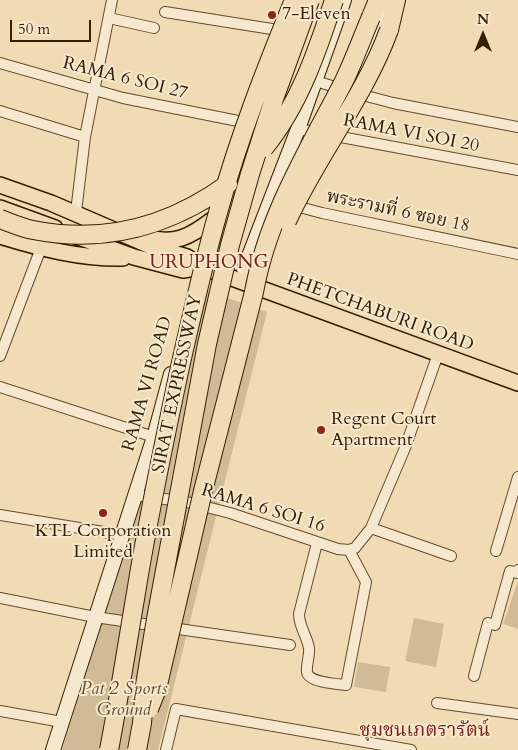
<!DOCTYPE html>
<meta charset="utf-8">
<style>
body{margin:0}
#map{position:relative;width:518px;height:750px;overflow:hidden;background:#f0dbb4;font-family:Cardo,serif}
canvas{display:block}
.north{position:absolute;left:458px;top:10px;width:50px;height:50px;-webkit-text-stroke:4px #f5e8ce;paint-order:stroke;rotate:0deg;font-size:14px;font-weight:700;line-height:20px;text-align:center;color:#341e02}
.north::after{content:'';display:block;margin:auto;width:18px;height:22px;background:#341e02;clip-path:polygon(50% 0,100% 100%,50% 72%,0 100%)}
.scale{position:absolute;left:10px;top:20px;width:81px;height:22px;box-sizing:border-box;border:2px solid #341e02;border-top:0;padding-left:6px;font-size:15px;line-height:18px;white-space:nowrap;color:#341e02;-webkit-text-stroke:4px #f5e8ce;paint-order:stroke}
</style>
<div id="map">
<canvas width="518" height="750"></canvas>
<div class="north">N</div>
<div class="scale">50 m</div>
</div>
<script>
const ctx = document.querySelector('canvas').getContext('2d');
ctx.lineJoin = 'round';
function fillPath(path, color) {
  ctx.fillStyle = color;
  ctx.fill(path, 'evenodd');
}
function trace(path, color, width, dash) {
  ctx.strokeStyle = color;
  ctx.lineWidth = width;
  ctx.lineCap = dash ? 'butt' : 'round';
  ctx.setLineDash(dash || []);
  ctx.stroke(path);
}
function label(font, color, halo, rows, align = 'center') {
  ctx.font = font + ' Cardo,"Noto Serif Thai",serif';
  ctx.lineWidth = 4;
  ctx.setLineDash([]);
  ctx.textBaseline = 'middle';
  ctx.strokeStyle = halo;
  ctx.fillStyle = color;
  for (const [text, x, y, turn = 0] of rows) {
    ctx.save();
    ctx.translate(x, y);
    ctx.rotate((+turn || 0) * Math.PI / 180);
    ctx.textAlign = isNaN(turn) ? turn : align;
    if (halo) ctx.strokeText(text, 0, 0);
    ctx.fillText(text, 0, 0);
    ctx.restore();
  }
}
fillPath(new Path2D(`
 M203,289L267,312L158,750H62L141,498Z
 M518,581V629L503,624Z
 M414,618L444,624L436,667L405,661Z
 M358,662L390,667L386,692L354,687Z`), '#d0bb96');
const street = new Path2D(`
 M165,12L278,30
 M109,18L154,28
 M0,63L123,98L243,122
 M316,81L344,90
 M354,87L387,8
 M355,93L393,103L518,127
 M0,111L85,137
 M298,129L518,170
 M292,205L322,213L518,254
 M76,212L85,137L112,0
 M0,356L41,248
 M0,387L154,437
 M135,495L187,502L230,513L338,549L349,550L355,548L371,528L405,448L438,354
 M0,515L122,535
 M371,528L451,556
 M317,543L299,614C299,627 307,636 309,648C310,656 306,664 307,672C308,682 336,684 346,685L366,582L349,550
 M496,551L518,477
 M0,598L95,617L290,645
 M474,676L488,623L495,625L510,571L517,573L518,570
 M437,703L518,714
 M0,711L62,722
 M166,750L176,709L411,750`);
const secondary = new Path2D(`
 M244,269L298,129L344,0
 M53,750L154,437L171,374`);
const primary = new Path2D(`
 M0,185L51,203L153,247L187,257L202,267L518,383
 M0,208L55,228
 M0,236C39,248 81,259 123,258
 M76,236L134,257L183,270L202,267
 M147,237C174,246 191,236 212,220
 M248,259L253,286`);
const highway = new Path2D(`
 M371,17L378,0
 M389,30L396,0`);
trace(street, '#634d2e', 12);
trace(secondary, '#341e02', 16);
trace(primary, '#341e02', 18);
trace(highway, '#341e02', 20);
trace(street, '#f5e8ce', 10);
trace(secondary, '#f5e8ce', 14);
trace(primary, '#f0dbb4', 15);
trace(highway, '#f0dbb4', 18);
const highwayBridge = new Path2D(`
 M264,148C299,105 317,52 334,0
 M0,219C11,223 22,228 33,230C104,244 170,226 228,184
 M287,221C317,155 364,98 389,30
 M149,709L157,689L203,491L254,292C268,215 309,149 344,81C354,60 362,38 371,17
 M109,750C119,698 127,645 136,593C148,517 164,442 180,367C192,314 204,261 219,209C239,137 266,68 294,0
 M137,750L142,723L145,685L156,619L207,344L230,245L250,174L274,99L310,0`);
trace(highwayBridge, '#341e02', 20, []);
trace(highwayBridge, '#f0dbb4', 18);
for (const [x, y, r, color] of [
 [272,15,5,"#8f2418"],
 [321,430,5,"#8f2418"],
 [103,513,5,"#8f2418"]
]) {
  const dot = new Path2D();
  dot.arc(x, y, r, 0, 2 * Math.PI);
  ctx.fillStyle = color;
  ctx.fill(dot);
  trace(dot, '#f5e8ce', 2);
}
label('18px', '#341e02', '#f5e8ce', [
 ["7-Eleven",282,15],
 ["Regent Court",331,420],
 ["Apartment",331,441],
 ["KTL Corporation",103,532,"center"],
 ["Limited",103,553,"center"]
], 'left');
label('18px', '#341e02', '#f5e8ce', [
 ["RAMA 6 SOI 27",125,79,14],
 ["RAMA VI SOI 20",411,134,11],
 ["พระรามที่ 6 ซอย 18",398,212,12],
 ["PHETCHABURI ROAD",380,313,20],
 ["RAMA VI ROAD",148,384,-74],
 ["SIRAT EXPRESSWAY",178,384,-78],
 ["RAMA 6 SOI 16",263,509,17]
]);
label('italic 18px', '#634d2e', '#f5e8ce', [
 ["Pat 2 Sports",124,690],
 ["Ground",124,711]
]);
label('19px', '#7a1f14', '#f5e8ce', [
 ["URUPHONG",209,264],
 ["ชุมชนเภตรารัตน์",425,732]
]);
</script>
